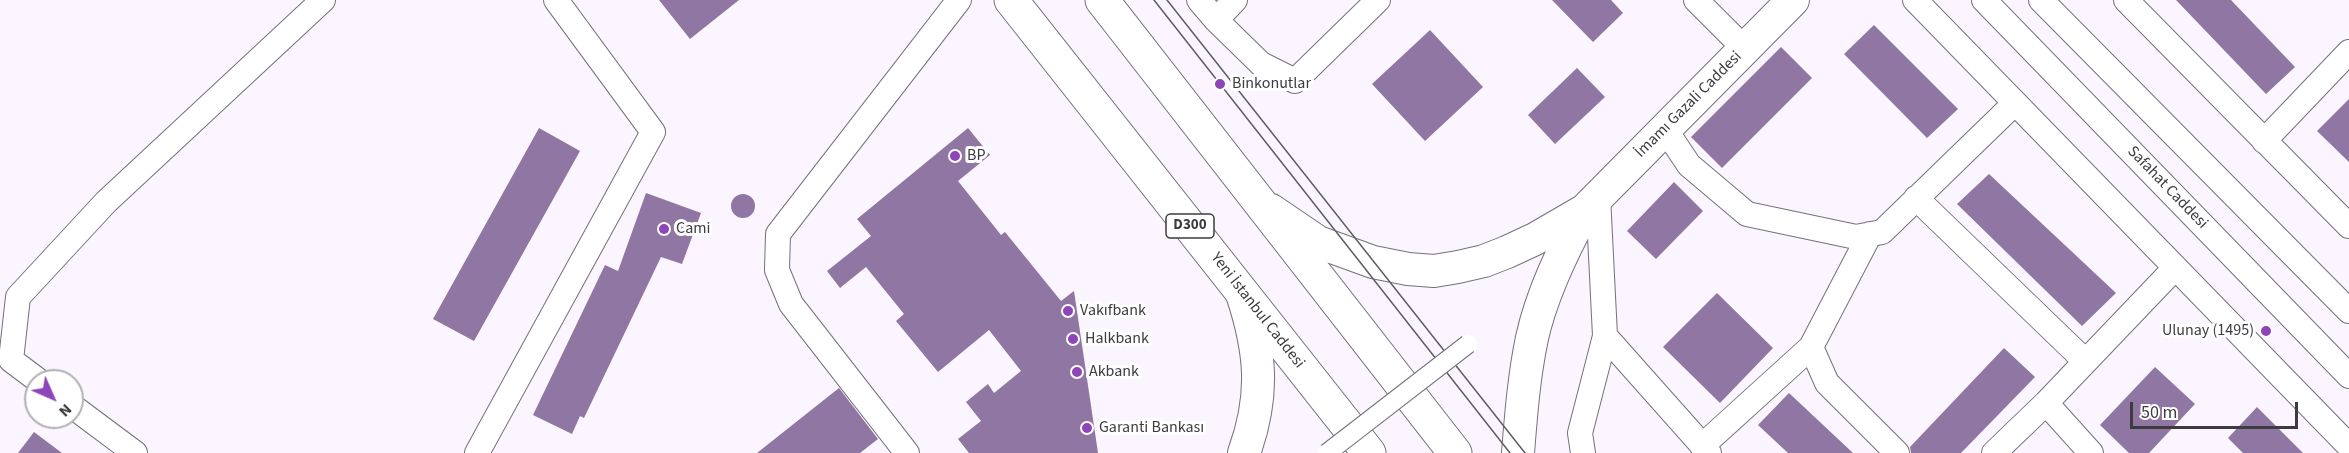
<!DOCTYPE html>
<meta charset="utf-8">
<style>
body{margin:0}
#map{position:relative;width:2349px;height:453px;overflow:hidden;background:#faf5fe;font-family:"Source Sans 3",sans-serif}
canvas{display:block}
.north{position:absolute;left:24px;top:369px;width:60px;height:60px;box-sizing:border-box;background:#fff;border:2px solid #b1b1b2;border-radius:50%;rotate:135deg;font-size:16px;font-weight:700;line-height:24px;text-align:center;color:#3d3b3f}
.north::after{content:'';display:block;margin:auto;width:21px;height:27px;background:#8d45b8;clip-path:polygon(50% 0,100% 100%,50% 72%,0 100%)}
.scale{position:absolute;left:2130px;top:402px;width:168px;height:27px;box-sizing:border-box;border:3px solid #3d3b3f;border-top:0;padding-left:8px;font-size:18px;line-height:21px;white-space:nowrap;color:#3d3b3f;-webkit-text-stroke:4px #fff;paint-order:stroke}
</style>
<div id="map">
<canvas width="2349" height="453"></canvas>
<div class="north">N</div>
<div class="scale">50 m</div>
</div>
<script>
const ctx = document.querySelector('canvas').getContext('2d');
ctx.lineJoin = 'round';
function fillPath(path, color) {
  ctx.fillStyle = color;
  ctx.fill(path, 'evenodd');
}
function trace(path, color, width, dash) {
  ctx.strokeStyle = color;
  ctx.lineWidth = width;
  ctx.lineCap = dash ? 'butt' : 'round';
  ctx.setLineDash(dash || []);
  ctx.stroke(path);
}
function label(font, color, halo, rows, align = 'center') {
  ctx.font = font + ' "Source Sans 3",sans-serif';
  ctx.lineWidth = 6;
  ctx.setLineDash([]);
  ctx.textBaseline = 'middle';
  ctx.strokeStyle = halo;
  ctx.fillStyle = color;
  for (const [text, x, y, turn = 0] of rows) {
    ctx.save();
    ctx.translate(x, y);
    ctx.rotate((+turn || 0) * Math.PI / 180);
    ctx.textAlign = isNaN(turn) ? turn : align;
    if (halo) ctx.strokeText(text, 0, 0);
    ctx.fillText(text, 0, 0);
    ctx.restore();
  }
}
fillPath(new Path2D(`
 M659,0H739L690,39Z
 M1552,0H1611L1623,13L1593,42Z
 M2176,0H2231L2295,67L2266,94Z
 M1874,25L1958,109L1927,138L1844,54Z
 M1430,30L1483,87L1425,141L1372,84Z
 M1781,47L1812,78L1722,168L1691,137Z
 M1577,68L1605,97L1555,144L1528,115Z
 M2349,99V162L2317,131Z
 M539,128L580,151L474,341L433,319Z
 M968,128L990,155L958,181L1001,235L1005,232L1061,301L1074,291L1098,453H969L958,439L981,421L966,402L988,384L994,393L1021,371L989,330L938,372L896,321L904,314L866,267L840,288L827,271L871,236L857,219Z
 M1989,174L2116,293L2082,326L1957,204Z
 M1674,182L1703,211L1656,259L1627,231Z
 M646,193L701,213L682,264L661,257L584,418L580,416L572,434L533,415L605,265L618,271Z
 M731 206a12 12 0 1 1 24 0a12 12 0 1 1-24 0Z
 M1717,293L1773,348L1720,403L1663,347Z
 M2004,348L2035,377L1961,453H1911L1910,447Z
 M2155,367L2195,404L2149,453H2129L2100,425Z
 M839,388L878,439L860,453H757Z
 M1789,393L1853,453H1788L1758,425Z
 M2257,407L2303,453H2243L2228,438Z
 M34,432L62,453H18Z`), '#9076a2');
const minor = new Path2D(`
 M1199,0L1216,20L1261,64L1295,81L1378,0
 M1696,0L1745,49
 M1915,0L2349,446
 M1984,0L2349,376
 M2041,0L2349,311
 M2126,0L2349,226
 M1216,20L1235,0
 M1665,129L1689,165L1747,214L1856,237L1882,232L2014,104
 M2264,141L2349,52
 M1916,198L2085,361
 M1605,336L1709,453
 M1811,347L1827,383L1897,453
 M39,381L11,360L18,297L106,202L323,0
 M2046,403L2091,453
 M72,406L135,453
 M1702,446L1811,347L1870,234
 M477,453L653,132L556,0
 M907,453L791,304L777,270L778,234L959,0
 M1583,453L1580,433L1605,336L1598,196
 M1994,453L2046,403L2175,268`);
const tertiary = new Path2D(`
 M1271,210L1318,242L1373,262L1408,269L1434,271L1458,267L1484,261L1507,252L1535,239L1585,210L1793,0
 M1242,294C1261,351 1265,396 1244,453
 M1518,453C1521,415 1524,376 1532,338C1542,293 1563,250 1585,210`);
const trunk = new Path2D(`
 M1011,0L1369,453
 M1102,0L1455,453`);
trace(minor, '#757179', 26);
trace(tertiary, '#757179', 34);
trace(trunk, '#757179', 35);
trace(minor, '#fff', 24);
trace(tertiary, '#fff', 32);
trace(trunk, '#fff', 33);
trace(new Path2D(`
 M1154,0L1510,453
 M1167,0L1525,453`), '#5e5c60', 1.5);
const pedestrianBridge = new Path2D(`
 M1327,453L1468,344`);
trace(pedestrianBridge, '#757179', 20, []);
trace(pedestrianBridge, '#fff', 18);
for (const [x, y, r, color] of [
 [1220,84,6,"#8d45b8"],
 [955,156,6,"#8d45b8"],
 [664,229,6,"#8d45b8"],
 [1068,311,6,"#8d45b8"],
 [2266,331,6,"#8d45b8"],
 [1073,339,6,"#8d45b8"],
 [1077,372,6,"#8d45b8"],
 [1087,428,6,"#8d45b8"]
]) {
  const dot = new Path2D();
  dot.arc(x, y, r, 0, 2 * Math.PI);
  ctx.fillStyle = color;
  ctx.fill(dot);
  trace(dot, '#fff', 2);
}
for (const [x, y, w] of [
 [1190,226,48]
]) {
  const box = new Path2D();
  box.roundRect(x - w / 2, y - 12, w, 24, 4.5);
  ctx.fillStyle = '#fff';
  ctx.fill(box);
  trace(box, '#3d3b3f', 1.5);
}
label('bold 15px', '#3d3b3f', null, [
 ["D300",1190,226]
]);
label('16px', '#3d3b3f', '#fff', [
 ["Binkonutlar",1232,84],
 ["BP",967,156],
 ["Cami",676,229],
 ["Vakıfbank",1080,311],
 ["Ulunay (1495)",2254,331,"right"],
 ["Halkbank",1085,339],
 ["Akbank",1089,372],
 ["Garanti Bankası",1099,428]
], 'left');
label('16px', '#3d3b3f', '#fff', [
 ["İmamı Gazali Caddesi",1689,105,-45],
 ["Safahat Caddesi",2167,188,46],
 ["Yeni İstanbul Caddesi",1257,311,52]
]);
</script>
